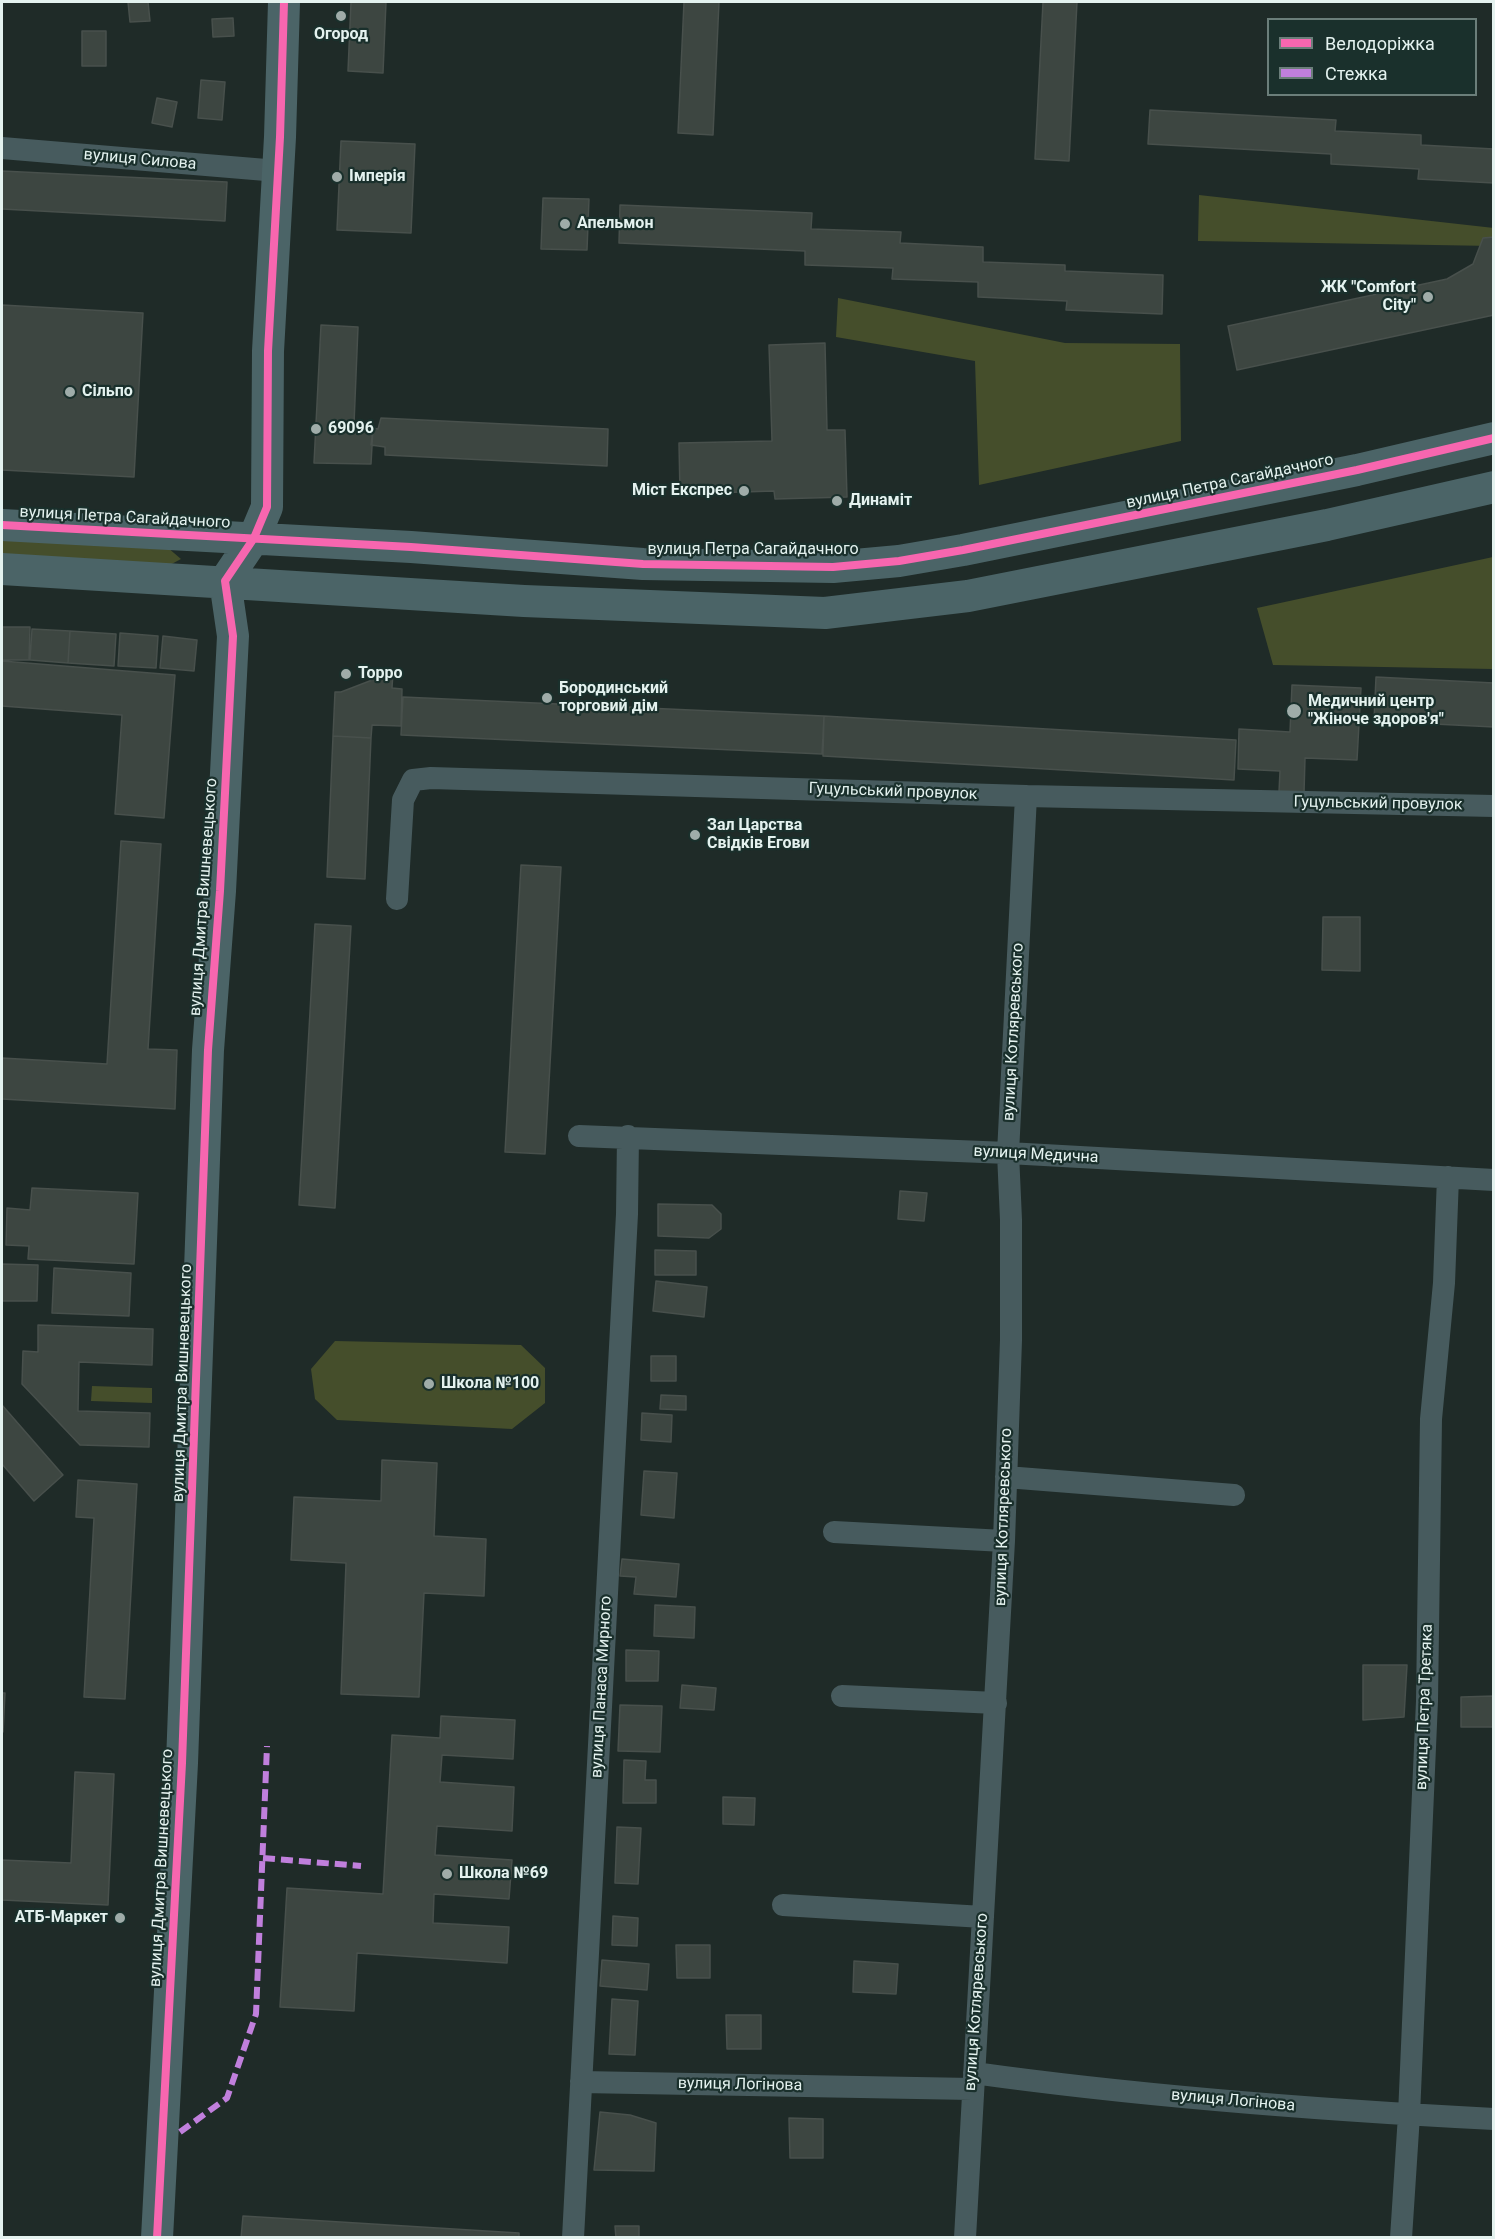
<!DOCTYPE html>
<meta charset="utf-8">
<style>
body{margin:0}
#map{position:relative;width:1495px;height:2239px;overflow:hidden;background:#1f2b28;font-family:Roboto,sans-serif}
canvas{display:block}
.frame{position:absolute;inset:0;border:3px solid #e4f2ef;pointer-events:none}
.legend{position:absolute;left:1267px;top:18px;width:210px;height:78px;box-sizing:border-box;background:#1a302c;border:2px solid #6b7e7a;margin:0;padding:8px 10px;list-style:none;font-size:18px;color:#e4f2ef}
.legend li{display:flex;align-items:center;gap:12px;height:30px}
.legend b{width:30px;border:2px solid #6b7e7a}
</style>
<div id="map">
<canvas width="1495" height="2239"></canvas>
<div class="frame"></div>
<ul class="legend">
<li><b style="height:8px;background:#f766af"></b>Велодоріжка</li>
<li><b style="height:8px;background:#c07fdc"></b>Стежка</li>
</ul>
</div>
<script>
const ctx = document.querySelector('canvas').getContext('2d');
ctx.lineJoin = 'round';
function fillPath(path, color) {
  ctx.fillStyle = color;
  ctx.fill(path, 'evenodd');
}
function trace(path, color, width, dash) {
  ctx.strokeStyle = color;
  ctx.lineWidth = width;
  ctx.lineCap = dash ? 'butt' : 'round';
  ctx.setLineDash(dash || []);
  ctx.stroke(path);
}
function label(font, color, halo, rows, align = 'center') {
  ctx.font = font + ' Roboto,sans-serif';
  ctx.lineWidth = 4.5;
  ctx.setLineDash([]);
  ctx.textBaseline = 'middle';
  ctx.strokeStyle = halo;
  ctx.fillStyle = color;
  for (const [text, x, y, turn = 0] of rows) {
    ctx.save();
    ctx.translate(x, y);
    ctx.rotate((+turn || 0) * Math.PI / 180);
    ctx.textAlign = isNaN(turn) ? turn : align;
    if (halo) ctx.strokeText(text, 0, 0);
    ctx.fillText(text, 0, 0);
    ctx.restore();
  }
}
fillPath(new Path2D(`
 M1199,195L1494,228L1493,246L1198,241Z
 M838,298L1065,343L1180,344L1181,441L979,485L975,361L836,337Z
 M2,538L167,547L181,559L166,567L2,558Z
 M1493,557V669L1273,665L1257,608Z
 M335,1341L521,1345L545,1368V1403L512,1429L337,1420L315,1399L311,1369Z
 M92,1386L152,1388V1403L91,1401Z`), '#454e2b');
const building = new Path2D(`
 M128,2H148L150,21L130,22Z
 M351,2H386L383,73L348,71Z
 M684,2H719L713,135L678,133Z
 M1043,2H1077L1069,161L1035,159Z
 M233,18L234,36L213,37L212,19Z
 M82,31H106V66H82Z
 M201,80L225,82L222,120L198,118Z
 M157,98L177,102L172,127L152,123Z
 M1150,110L1336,120L1335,131L1421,135V145L1494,149V183L1418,179L1419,169L1331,164V154L1148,144Z
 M341,141L415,144L411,233L337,230Z
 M2,171L227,182L225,221L2,209Z
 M543,198L589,199L587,250L541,249Z
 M620,205L812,213L811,229L901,232L900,243L983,247V262L1065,265V271L1163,275L1162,314L1066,310L1067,301L978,297V282L892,279L893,268L805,265V251L619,243Z
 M1494,237V315L1237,370L1228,326L1447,279L1473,264L1483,238Z
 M2,305L143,313L134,477L2,470Z
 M321,325L358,327L354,424L373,428L371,464L314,463Z
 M825,343L827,430H845L847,497L775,499L774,491L680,494L679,443L772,441L769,345Z
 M381,418L608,429L607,466L385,455V447L371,445L373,428L378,429Z
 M2,627H30L29,660H2Z
 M32,629L70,631L68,663L30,660Z
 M70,631L116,634L114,666L68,663Z
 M120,633L158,636L156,668L118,666Z
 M163,636L197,640L194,671L160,668Z
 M2,661L175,675L164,818L115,814L122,715L2,706Z
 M393,672L392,688L402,689L401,726L372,725L371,738L333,736L335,692H341Z
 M1376,677L1494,683V727L1374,721Z
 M1292,685L1361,688L1357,760L1305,758L1304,793L1279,792L1280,771L1238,769L1239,729L1290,732Z
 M403,697L824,716L822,754L401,735Z
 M824,716L1236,740L1234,780L823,756Z
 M333,736L371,738L365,879L327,877Z
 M121,841L161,844L148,1049L177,1050L175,1109L2,1099V1058L107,1064Z
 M521,865L561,867L545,1154L505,1152Z
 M1323,917H1360V971L1322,970Z
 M315,924L351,926L335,1208L299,1205Z
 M32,1188L138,1193L134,1264L28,1259L29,1246L6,1245L7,1208L30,1210Z
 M900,1191L927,1193L924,1221L898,1219Z
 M658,1204L712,1205L721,1214V1229L709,1238L658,1236Z
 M655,1250L696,1251V1275H655Z
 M2,1264L38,1265L37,1301H2Z
 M54,1268L131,1273L129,1316L52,1313Z
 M656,1281L707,1287L704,1317L653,1311Z
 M38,1325L153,1329L152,1365L79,1362L78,1411L150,1413L149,1447L80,1445L22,1384L23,1351L38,1352Z
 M651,1356H676V1381H651Z
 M661,1395L686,1396V1410L660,1409Z
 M2,1405L63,1475L34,1501L2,1464Z
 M642,1413L672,1415L671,1442L641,1440Z
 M382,1460L437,1463L434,1536L486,1539L484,1596L424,1593L419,1697L341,1694L346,1563L291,1560L294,1497L381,1501Z
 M644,1471L677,1473L674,1518L641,1515Z
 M78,1480L137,1484L125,1699L84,1697L94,1518L76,1517Z
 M622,1559L679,1564L676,1597L634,1594L636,1577L620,1576Z
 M655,1605L695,1607L694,1638L654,1636Z
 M626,1650L659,1651L658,1681H626Z
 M1363,1665H1407L1404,1717L1363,1720Z
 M682,1685L716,1688L714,1710L680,1708Z
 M2,1693H5L3,1732H2Z
 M1494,1696V1727H1461V1697Z
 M620,1705L662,1706L660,1752L618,1751Z
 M441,1716L515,1720L513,1759L442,1755L440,1782L514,1787L512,1831L437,1826L435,1855L512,1860L509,1899L434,1894L433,1923L509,1927L507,1963L357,1953L354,2011L280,2007L287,1888L383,1894L392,1735L440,1738Z
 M624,1760L646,1761L645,1780H656V1803H623Z
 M75,1772L114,1774L108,1905L2,1900V1860L71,1863Z
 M723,1797L755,1798L754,1825L723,1824Z
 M617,1827L641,1828L638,1884L615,1883Z
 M613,1916L638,1918L637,1946L612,1945Z
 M676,1945H710V1978H677Z
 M602,1960L649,1964L647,1990L600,1986Z
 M854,1961L898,1964L896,1994L853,1992Z
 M612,1999L638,2001L635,2055L609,2054Z
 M726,2015H761V2049H727Z
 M600,2112L630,2115L656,2123L654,2171L594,2170Z
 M789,2118L823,2119V2158H790Z
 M243,2216L519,2233V2238H241Z
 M615,2226H639V2238H616Z`);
fillPath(building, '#3d4641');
trace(building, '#48504c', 1.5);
trace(new Path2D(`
 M2,148L278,171
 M397,899L403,800L413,780L431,778L1026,796L1494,806
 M579,1136L1008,1153L1494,1180
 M1006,1477L1234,1495
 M834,1532L1004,1541
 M842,1696L996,1703
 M783,1905L983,1917
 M974,2073C1146,2097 1320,2110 1494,2119
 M581,2082L972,2089
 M573,2238L627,1214L628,1136
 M965,2238L1004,1541L1011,1340V1220L1008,1153L1026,796
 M1401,2238L1409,2115L1427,1701L1431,1419L1444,1283L1448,1177`), '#475b5e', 22);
trace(new Path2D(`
 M2,525L411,547L643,564L833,567L899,561L963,550L1357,470L1494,438
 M2,569L524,601L825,613L968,596L1327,525L1494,487
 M157,2238L182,1763L208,1050L220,891L233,636L225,581L254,538L267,507L268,351L280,137L284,2`), '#4b6467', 32);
trace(new Path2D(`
 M263,1858L361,1866
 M180,2132L227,2098L256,2014L267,1746`), '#c07fdc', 6, [12, 6]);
trace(new Path2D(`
 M2,525L411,547L643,564L833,567L899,561L963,550L1357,470L1494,438
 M157,2238L182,1763L208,1050L220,891L233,636L225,581L254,538L267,507L268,351L280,137L284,2`), '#f766af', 8);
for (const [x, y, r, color] of [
 [341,16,6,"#9faca9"],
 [337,177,6,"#9faca9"],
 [565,224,6,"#9faca9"],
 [1428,297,6,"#9faca9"],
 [70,392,6,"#9faca9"],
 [316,429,6,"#9faca9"],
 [744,491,6,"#9faca9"],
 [837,501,6,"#9faca9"],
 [346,674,6,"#9faca9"],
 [547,698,6,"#9faca9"],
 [1294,711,8,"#9faca9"],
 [695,835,6,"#9faca9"],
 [429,1384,6,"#9faca9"],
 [447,1874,6,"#9faca9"],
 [120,1918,6,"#9faca9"]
]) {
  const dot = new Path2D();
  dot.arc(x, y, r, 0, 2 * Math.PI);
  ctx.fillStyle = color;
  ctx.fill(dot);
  trace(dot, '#1a302c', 2);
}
label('bold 16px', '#e4f2ef', '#1a302c', [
 ["Огород",341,35,"center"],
 ["Імперія",349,177],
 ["Апельмон",577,224],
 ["ЖК \"Comfort",1416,288,"right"],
 ["City\"",1416,306,"right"],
 ["Сільпо",82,392],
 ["69096",328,429],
 ["Міст Експрес",732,491,"right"],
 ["Динаміт",849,501],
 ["Торро",358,674],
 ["Бородинський",559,689],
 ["торговий дім",559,707],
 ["Медичний центр",1308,702],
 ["\"Жіноче здоров'я\"",1308,720],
 ["Зал Царства",707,826],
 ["Свiдкiв Егови",707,844],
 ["Школа №100",441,1384],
 ["Школа №69",459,1874],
 ["АТБ-Маркет",108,1918,"right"]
], 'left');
label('16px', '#e4f2ef', '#1a302c', [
 ["вулиця Силова",140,160,5],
 ["вулиця Петра Сагайдачного",1230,482,-12],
 ["вулиця Петра Сагайдачного",125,518,3],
 ["вулиця Петра Сагайдачного",753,550],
 ["Гуцульський провулок",893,792,2],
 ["Гуцульський провулок",1378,804,1],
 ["вулиця Дмитра Вишневецького",204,897,-86],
 ["вулиця Котляревського",1014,1032,-87],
 ["вулиця Медична",1036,1155,3],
 ["вулиця Дмитра Вишневецького",183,1383,-88],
 ["вулиця Котляревського",1004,1517,-88],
 ["вулиця Панаса Мирного",602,1687,-87],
 ["вулиця Петра Третяка",1425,1707,-88],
 ["вулиця Дмитра Вишневецького",162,1868,-87],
 ["вулиця Котляревського",977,2002,-86],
 ["вулиця Логінова",740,2085,1],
 ["вулиця Логінова",1233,2101,5]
]);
</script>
